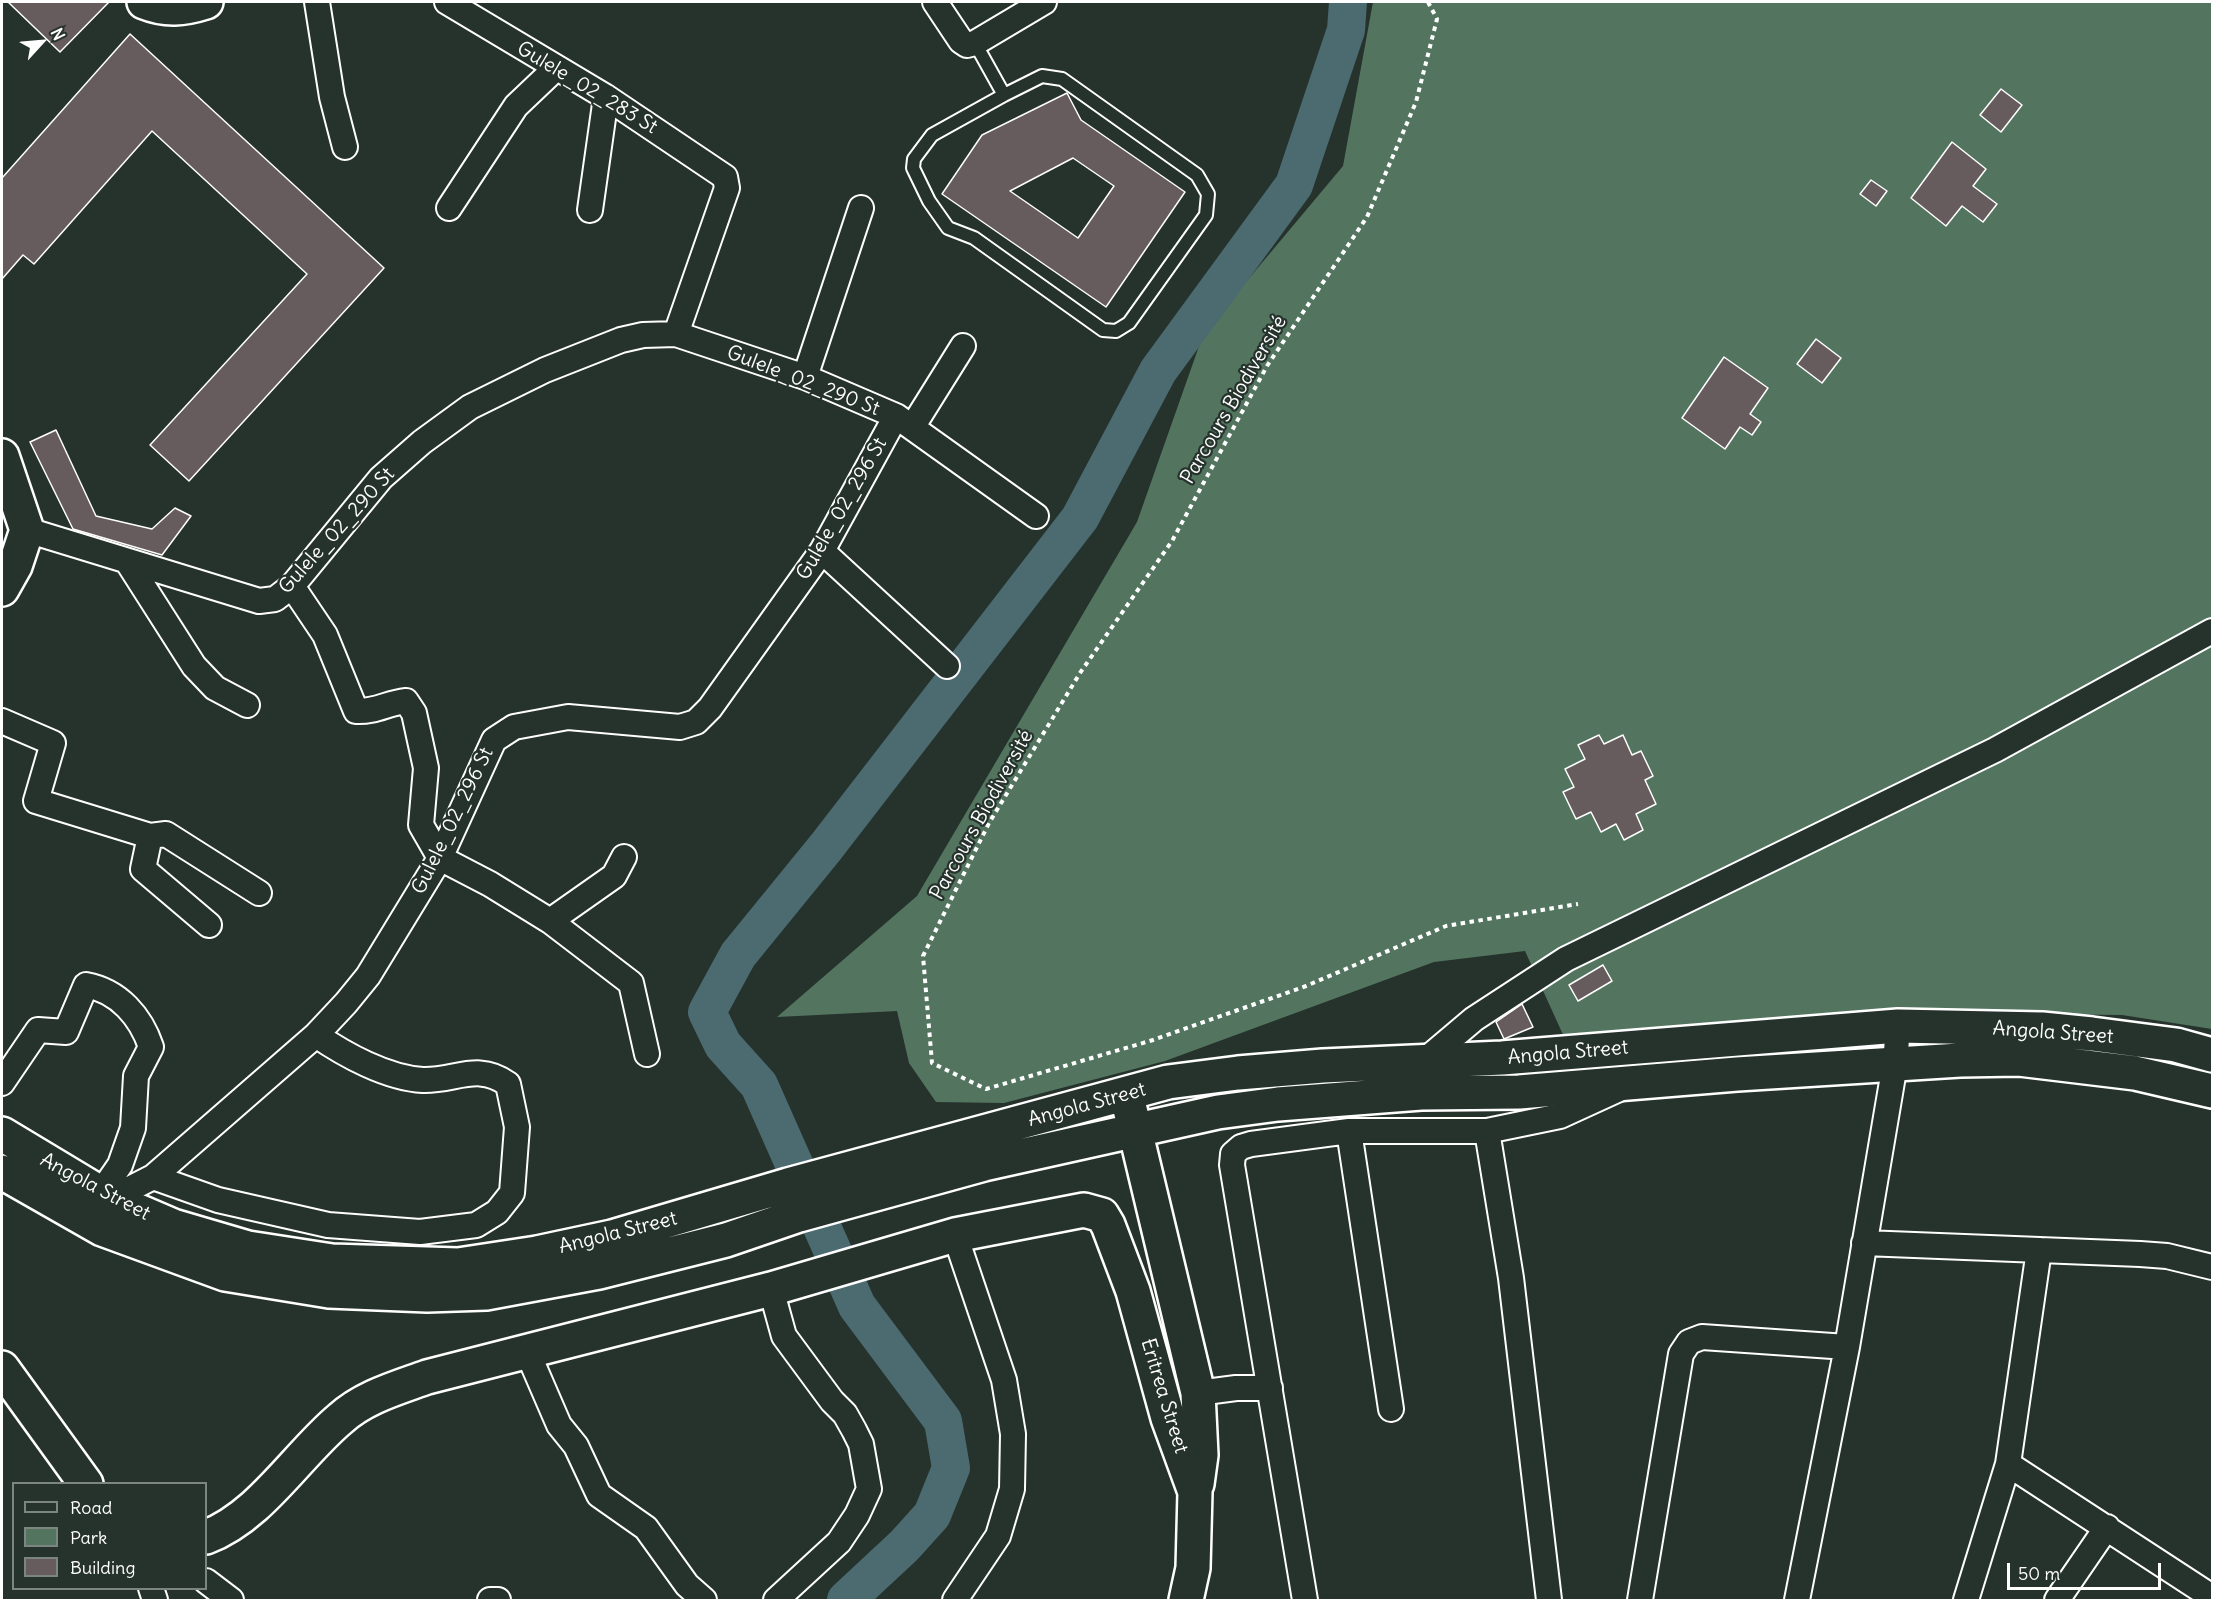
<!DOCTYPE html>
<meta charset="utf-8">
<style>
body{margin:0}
#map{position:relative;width:2214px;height:1602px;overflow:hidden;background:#26332d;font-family:Delius,sans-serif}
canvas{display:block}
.frame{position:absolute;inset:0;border:3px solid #fff;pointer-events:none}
.legend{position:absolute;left:12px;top:1482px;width:195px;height:108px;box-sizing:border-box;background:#26332d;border:2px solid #7d8581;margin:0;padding:8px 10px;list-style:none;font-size:18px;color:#fff}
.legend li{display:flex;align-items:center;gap:12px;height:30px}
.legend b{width:30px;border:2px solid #7d8581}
.north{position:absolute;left:12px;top:12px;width:60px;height:60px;-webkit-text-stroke:4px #26332d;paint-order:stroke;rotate:64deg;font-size:16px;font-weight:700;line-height:24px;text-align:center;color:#fff}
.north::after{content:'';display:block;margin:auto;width:21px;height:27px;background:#fff;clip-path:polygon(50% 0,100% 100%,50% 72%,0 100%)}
.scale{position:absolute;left:2007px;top:1563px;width:154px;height:27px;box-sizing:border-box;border:3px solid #fff;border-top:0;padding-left:8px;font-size:18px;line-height:21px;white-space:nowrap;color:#fff;-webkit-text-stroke:4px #26332d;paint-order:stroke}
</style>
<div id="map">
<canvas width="2214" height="1602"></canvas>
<div class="frame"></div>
<ul class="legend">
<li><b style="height:8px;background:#26332d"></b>Road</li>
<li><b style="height:16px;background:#53755f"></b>Park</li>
<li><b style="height:16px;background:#665b5d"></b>Building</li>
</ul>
<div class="north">N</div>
<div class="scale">50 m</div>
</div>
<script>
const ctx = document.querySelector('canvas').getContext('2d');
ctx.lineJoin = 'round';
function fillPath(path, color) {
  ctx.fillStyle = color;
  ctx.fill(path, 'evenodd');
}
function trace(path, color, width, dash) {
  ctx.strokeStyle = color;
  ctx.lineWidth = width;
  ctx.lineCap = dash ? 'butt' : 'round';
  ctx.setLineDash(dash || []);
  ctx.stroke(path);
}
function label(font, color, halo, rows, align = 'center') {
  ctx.font = font + ' Delius,sans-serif';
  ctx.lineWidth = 4.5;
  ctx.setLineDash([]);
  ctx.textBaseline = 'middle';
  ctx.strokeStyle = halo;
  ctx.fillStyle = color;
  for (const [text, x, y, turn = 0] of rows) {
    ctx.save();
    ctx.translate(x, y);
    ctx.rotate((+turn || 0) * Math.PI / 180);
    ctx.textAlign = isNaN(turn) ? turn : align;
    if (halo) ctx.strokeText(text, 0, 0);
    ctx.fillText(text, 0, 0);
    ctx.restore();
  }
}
fillPath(new Path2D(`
 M1373,2H2212V1029L2122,1015L1939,1013L1565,1039L1525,951L1434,962L1165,1061L1004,1103L936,1102L909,1063L897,1011L777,1017L917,896L1137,522L1204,332L1343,166Z`), '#53755f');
trace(new Path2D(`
 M846,1600L904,1546L932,1515L951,1468L943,1421L857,1306L759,1085L723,1045L707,1012L738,955L826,847L1080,518L1158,371L1294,185L1346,30L1348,2`), '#4b6b71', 38);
const building = new Path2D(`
 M8,2H109L60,52Z
 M130,34L384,268L189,481L150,445L307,274L152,131L34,264L23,255L2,279V178Z
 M2001,89L2022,105L2001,132L1980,115Z
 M1067,93L1081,120L1185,192L1106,307L942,194L982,135ZM1073,158L1114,186L1078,238L1010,191Z
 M1952,142L1986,169L1973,186L1997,204L1983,222L1962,206L1946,226L1911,198Z
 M1871,180L1887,191L1876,206L1860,194Z
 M1816,339L1841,358L1822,383L1797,364Z
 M1724,357L1768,388L1750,414L1761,422L1752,435L1740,427L1725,449L1682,418Z
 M56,430L96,516L152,529L175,508L191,516L162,555L73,529L30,442Z
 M1599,735L1604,744L1623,735L1632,755L1641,751L1653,776L1645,780L1656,804L1636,814L1643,830L1624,840L1616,824L1601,832L1591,812L1576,819L1563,792L1574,787L1565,769L1585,759L1578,745Z
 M1603,965L1612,981L1578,1001L1569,985Z
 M1522,1004L1533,1027L1504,1039L1496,1022Z`);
fillPath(building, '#665b5d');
trace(building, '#fff', 1.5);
const service = new Path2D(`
 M975,43L1004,95L932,135L914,159L913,168L929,201L948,228L974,238L1103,330L1116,331L1129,323L1206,215L1208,194L1197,175L1062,79L1042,76L1004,95`);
const minor = new Path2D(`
 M317,2L332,97L345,147
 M447,2L606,97L725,177L727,188L676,334
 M935,2L961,41L967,45L975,43L1044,2
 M449,208L516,106L556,68
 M590,210L606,97
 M805,377L861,208
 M913,426L963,346
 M27,530L259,601L275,599L292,586L381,478L422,442L470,407L545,370L621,340L643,335L676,334L805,377L896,416L1036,516
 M822,551L947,666
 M127,561L194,666L215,688L247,705
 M292,586L325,635L356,711C376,712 387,703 406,701L414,713L426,768L421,825L440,858
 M2,721L53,743L36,801L150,836L143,869L209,925
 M150,836L166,834L259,893
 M440,858L490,884L550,921L631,983L647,1054
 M550,921L614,876L624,857
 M1422,1067V1063L1474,1019L1566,959L1995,750L2212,631
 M2,1083L38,1030L66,1032L86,985C119,991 141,1017 151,1047L136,1076L133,1128L120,1165L100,1194
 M1349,1131L1391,1409
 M1487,1131L1511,1278L1549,1600
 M153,1177L218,1200L328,1225L420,1232L476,1225L497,1212L512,1193L517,1127L508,1084C478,1062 455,1081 423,1080C387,1078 345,1055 316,1035
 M110,1199L153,1177L316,1035L346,1003L368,976L440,858L494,740L514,727L568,717L680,727L696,722L710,708L822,551L896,416
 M955,1235L1004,1380L1013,1434L1012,1489L998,1536L955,1600
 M1864,1243L2140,1254L2167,1256L2212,1267
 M771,1289L784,1336L832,1401L845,1414L854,1430L861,1444L869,1489L857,1515L839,1542L776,1600
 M527,1351L559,1425L576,1446L599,1495L646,1528L687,1585L704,1600
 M1198,1393L1236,1388H1270
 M2008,1464L2212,1597
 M206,1581L231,1600
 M151,1588L155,1600
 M490,1600H498
 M1305,1600L1232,1165L1233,1154L1241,1147L1251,1144L1349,1131H1487L1560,1116L1619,1089
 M1640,1600L1681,1354L1689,1342L1702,1337L1847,1347
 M1797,1600L1847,1347L1895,1064L1898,1026
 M1966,1600L2008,1464L2039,1250
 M2057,1600L2107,1527`);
const secondary = new Path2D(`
 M144,2C166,11 184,9 206,2
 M2,456L27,530L15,566L2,589
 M1130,1109L1198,1393L1201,1455L1197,1484
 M2,1134L110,1199L173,1226L248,1248L332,1261L458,1265L537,1253L612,1237L788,1185L1168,1082L1238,1073L1323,1066L1502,1058L1898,1026L2042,1029L2092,1034L2176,1045L2212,1055
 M2,1172L102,1229L225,1274L329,1291L427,1295L486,1293L599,1272L726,1240L799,1215L984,1164L1218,1112L1278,1104L1421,1093L1519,1092L1737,1074L1960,1060L2019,1059L2135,1073L2212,1091
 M2,1368L86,1484
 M206,1537C260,1517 297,1455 340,1419C364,1397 397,1388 427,1377L771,1289L955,1235L1084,1210L1102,1215L1108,1225L1133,1291L1168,1418L1195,1492L1193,1568L1186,1600`);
trace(service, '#fff', 16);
trace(minor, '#fff', 28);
trace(secondary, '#fff', 38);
trace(new Path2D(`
 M1428,2L1437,19L1416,102L1367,217L1267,366L1172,541L1080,673L989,823L923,956L932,1063L986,1089L1153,1040L1306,986L1446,926L1578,904`), '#fff', 4, [4.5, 4.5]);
trace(service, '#26332d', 12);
trace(minor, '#26332d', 24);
trace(secondary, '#26332d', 33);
label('20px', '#fff', '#26332d', [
 ["Gulele_02_283 St",587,88,31],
 ["Gulele_02_290 St",803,381,21],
 ["Parcours Biodiversité",1234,400,-60],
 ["Gulele_02_296 St",842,509,-60],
 ["Gulele_02_290 St",337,531,-48],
 ["Parcours Biodiversité",982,815,-61],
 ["Gulele_02_296 St",453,821,-64],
 ["Angola Street",2053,1033,4],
 ["Angola Street",1568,1053,-5],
 ["Angola Street",1087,1105,-15],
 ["Angola Street",95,1187,28],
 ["Angola Street",618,1233,-14],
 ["Eritrea Street",1164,1396,73]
]);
</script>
